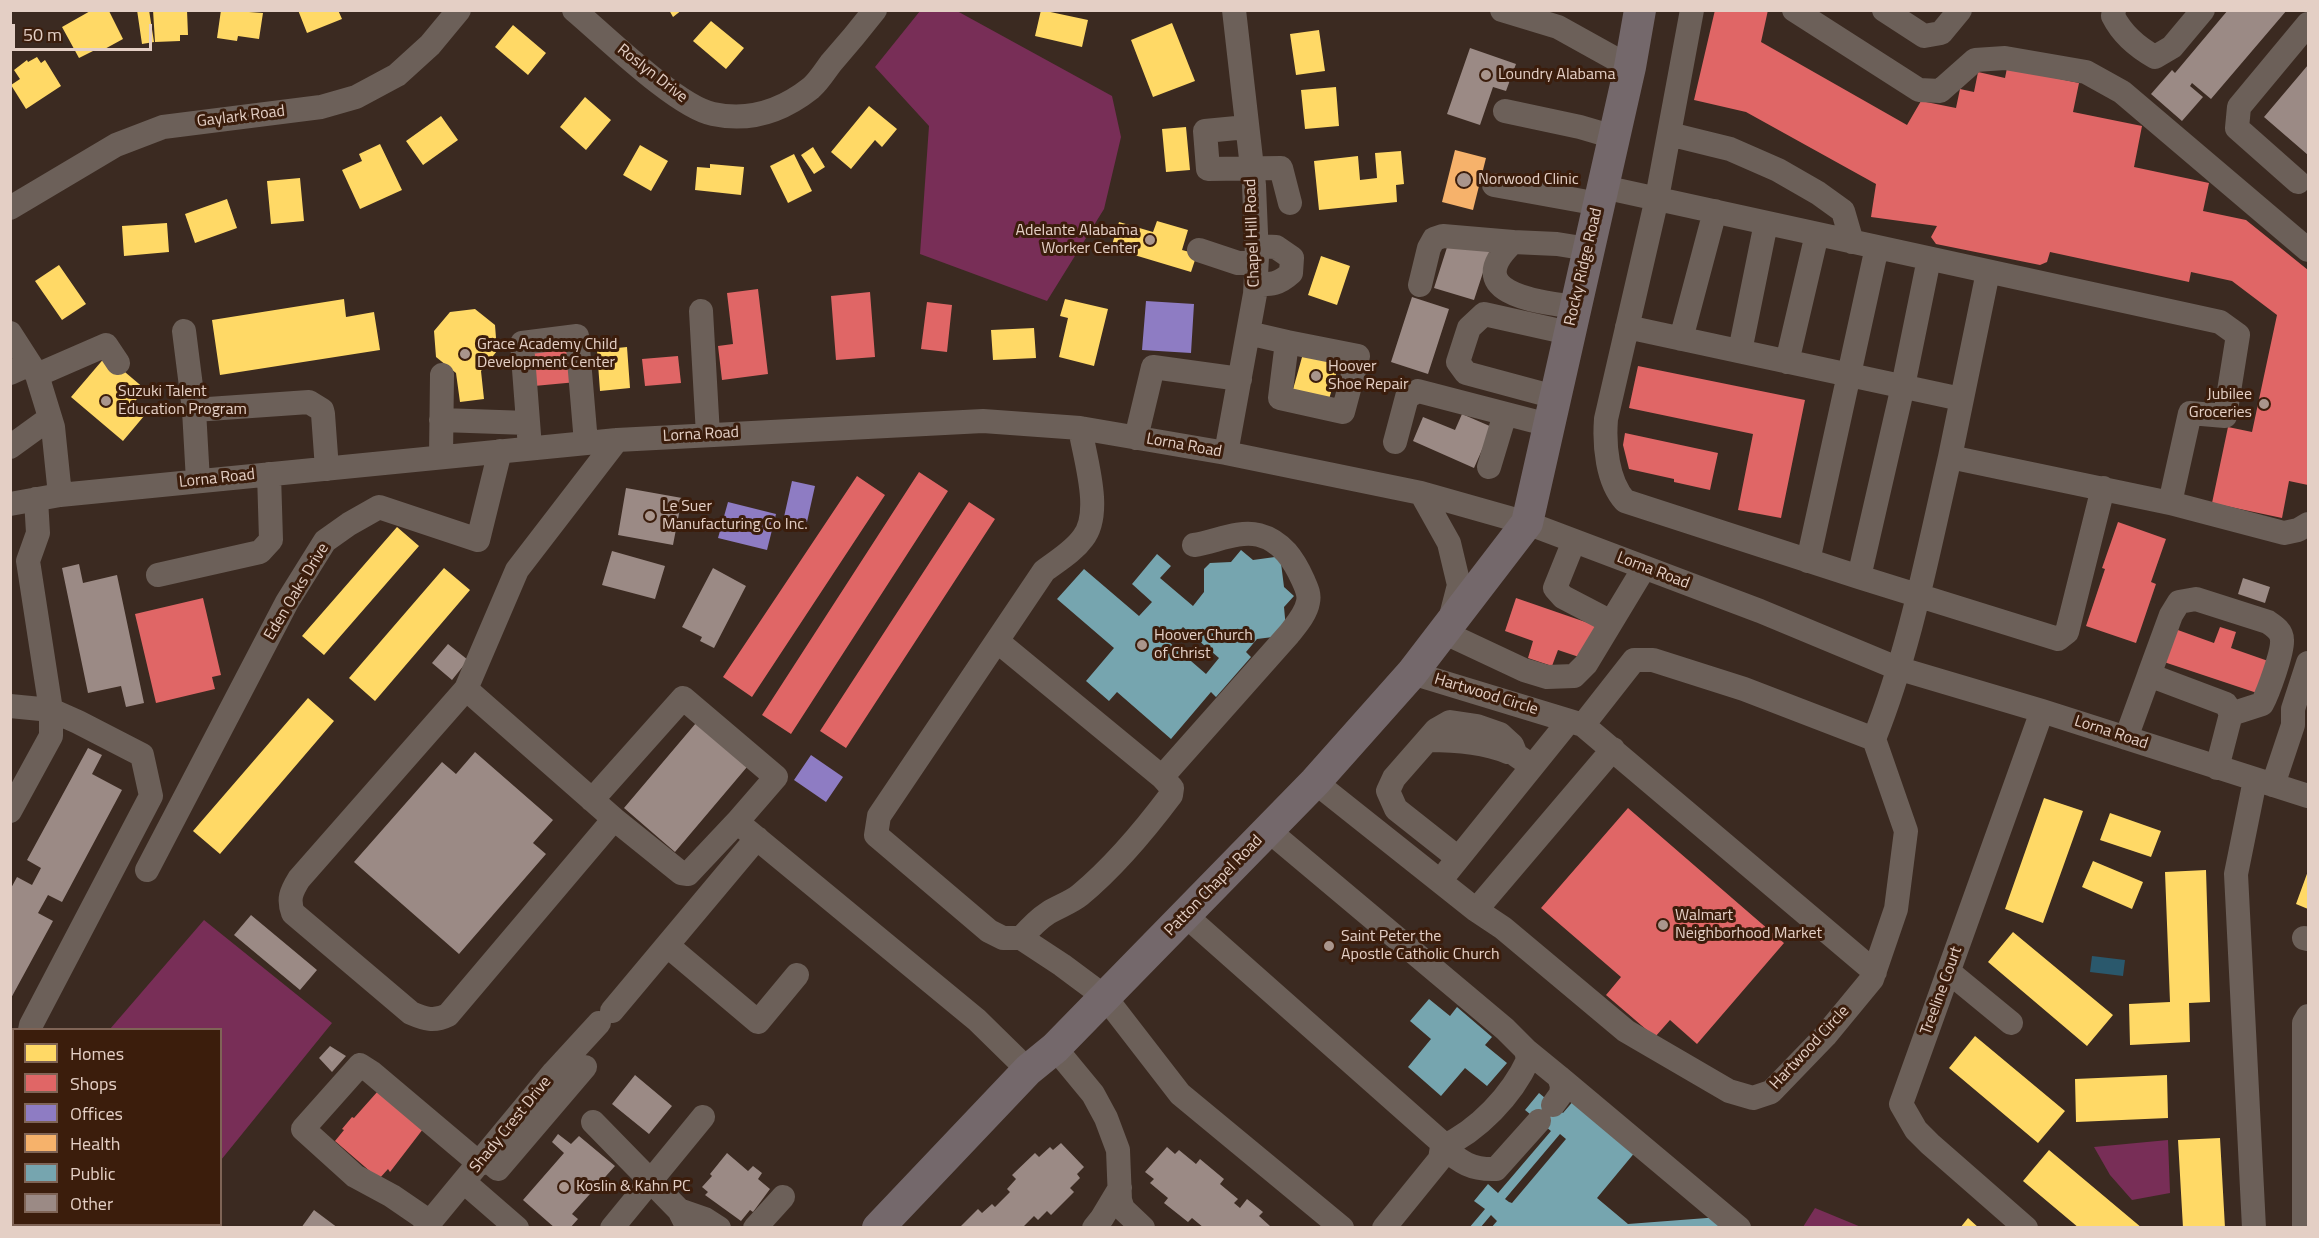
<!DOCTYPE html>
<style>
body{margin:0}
#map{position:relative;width:2319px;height:1238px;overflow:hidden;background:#3b2a21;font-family:"Titillium Web",sans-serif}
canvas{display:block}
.frame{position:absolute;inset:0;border:12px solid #e4cfc5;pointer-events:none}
.legend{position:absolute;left:12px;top:1028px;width:210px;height:198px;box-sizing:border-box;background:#3b1d0c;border:2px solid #7f6456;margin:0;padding:8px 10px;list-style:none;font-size:18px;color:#e4cfc5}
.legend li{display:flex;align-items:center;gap:12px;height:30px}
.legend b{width:30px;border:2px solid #7f6456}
.scale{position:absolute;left:12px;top:24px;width:140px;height:27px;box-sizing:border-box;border:3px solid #e4cfc5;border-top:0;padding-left:8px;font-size:18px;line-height:21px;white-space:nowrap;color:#e4cfc5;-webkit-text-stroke:4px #3b1d0c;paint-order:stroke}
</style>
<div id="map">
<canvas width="2319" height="1238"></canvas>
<div class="frame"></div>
<ul class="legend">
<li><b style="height:16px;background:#ffd966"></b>Homes</li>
<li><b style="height:16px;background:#e06666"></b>Shops</li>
<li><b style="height:16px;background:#8e7cc3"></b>Offices</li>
<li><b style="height:16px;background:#f6b26b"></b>Health</li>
<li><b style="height:16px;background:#76a5af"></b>Public</li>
<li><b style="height:16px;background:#9b8a85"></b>Other</li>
</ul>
<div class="scale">50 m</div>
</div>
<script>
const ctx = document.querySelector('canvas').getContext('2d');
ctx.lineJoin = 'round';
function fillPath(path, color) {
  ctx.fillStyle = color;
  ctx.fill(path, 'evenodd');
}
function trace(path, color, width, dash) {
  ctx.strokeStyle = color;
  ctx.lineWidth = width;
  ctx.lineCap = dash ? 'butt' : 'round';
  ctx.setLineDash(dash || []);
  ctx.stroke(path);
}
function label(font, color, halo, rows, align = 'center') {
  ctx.font = font + ' "Titillium Web",sans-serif';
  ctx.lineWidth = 6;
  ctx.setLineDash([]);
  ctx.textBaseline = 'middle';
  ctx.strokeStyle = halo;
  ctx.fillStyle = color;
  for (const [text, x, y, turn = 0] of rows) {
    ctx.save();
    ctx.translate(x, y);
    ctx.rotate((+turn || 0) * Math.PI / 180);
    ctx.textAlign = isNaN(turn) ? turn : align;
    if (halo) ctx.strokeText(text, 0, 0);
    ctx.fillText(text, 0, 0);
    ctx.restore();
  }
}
fillPath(new Path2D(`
 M920,11H957L1112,96L1121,137L1104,209L1047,301L920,254L929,126L875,67Z
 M204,920L332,1023L221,1160L220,1030L110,1029Z
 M2168,1140L2170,1193L2132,1200L2110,1175L2094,1147Z
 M1815,1208L1861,1227H1803Z`), '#782e57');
fillPath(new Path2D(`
 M2092,956L2125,960L2123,976L2090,972Z`), '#2a586c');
fillPath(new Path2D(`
 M92,10L109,11L123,39L101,51L99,48L79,58L62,27Z
 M137,10H149L154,42L142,44Z
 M153,10H187L188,35H180V41L155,42Z
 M221,10L263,13L259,39L238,36L237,41L217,38Z
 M298,10H338L342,19L307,33Z
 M669,10H682L673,17Z
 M1041,10L1088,20L1082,47L1035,36Z
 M711,21L744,48L726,69L693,41Z
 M1172,23L1195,81L1153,97L1131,40Z
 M513,25L546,53L528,75L495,47Z
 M1319,30L1325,71L1296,75L1290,34Z
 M37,57L41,63L45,60L61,86L26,109L11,85L20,79L14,70L27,60L28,62Z
 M1336,87L1339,126L1305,129L1301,90Z
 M585,97L611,120L586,150L560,127Z
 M869,106L897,129L882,147L875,140L851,169L831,152Z
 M441,116L458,140L423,165L406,141Z
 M1186,127L1190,170L1166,172L1162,129Z
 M380,144L402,190L360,209L342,170L362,161L359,154Z
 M640,145L668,161L651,191L623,175Z
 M813,147L825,167L814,174L801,155Z
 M1401,151L1404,184L1396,185L1397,202L1319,210L1314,161L1358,156L1360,180L1377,178L1375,153Z
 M794,154L812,191L788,203L770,166Z
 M710,164L744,167L741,195L695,190L697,167L710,168Z
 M300,178L304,221L271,224L267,181Z
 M227,199L237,228L195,243L185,214Z
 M1157,221L1188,230L1182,250L1197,254L1191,272L1111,248L1119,222L1153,232Z
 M167,223L169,252L124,256L122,226Z
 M1321,256L1350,266L1337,305L1308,295Z
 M59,265L86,304L62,320L35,281Z
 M344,299L346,317L374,312L380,350L220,375L212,320Z
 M1065,299L1108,309L1094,366L1059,357L1068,318L1060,316Z
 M475,309L495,325L497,351L481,371L484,399L460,402L456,373L436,357L434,331L450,312Z
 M1034,328L1036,358L993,360L991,330Z
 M627,347L630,388L600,391L597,350Z
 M1304,350L1340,360L1328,403L1292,393Z
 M106,356L145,389L132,405L144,416L123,441L71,397Z
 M397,527L419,546L324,655L302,636Z
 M444,568L470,590L375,701L349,678Z
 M308,698L334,721L220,854L193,831Z
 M2044,798L2083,811L2043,923L2005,909Z
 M2110,813L2161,831L2151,857L2100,840Z
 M2093,861L2143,882L2132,909L2082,887Z
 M2206,870L2210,1002L2189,1003L2190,1042L2130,1045L2129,1004L2170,1002L2165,872Z
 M2308,871V909L2296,904Z
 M2013,932L2113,1015L2087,1046L1988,962Z
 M1975,1036L2065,1111L2038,1143L1949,1068Z
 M2167,1075L2168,1118L2076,1122L2075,1079Z
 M2220,1138L2225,1228H2183L2178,1140Z
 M2049,1150L2142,1228H2079L2023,1181Z
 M1968,1218L1979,1228H1960Z`), '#ffd966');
fillPath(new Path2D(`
 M1715,10H1768L1761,42L1907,125L1921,101L1956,108L1960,89L1974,92L1978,72L2005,78L2007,68L2079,83L2073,112L2142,126L2134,167L2209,183L2203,211L2246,220L2308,270V485L2289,481L2282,518L2212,503L2228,427L2252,432L2277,315L2232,281L2191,272L2189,282L2050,252L2047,262L2040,265L1936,244L1931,237L1937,226L1871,217L1876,184L1746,112L1694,100Z
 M758,289L768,374L722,380L718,346L733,344L727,293Z
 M870,292L875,357L836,360L831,296Z
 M927,302L952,305L947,352L921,349Z
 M574,346L577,382L534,386L531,350Z
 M678,356L681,383L645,386L642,359Z
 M1638,366L1805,400L1781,518L1738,510L1753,434L1629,408Z
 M1625,433L1718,453L1710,490L1674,482V479L1629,469L1623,445Z
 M919,472L948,491L791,734L762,715Z
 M857,476L885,495L752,697L723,677Z
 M969,502L995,519L846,748L820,731Z
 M2118,522L2166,539L2151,582L2156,584L2136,643L2086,626L2105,569L2102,568Z
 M203,598L221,675L212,677L215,689L156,703L135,614Z
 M1516,598L1597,626L1585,659L1558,650L1552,666L1528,658L1533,641L1505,631Z
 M2220,627L2236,632L2231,648L2271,662L2260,694L2164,662L2175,629L2214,643Z
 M1628,808L1784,943L1697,1044L1670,1020L1655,1037L1606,995L1621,977L1541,908Z
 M378,1091L423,1129L390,1172L388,1169L379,1179L335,1141L344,1130L342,1129L352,1117L354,1118Z`), '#e06666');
fillPath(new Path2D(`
 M1146,301L1194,304L1191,353L1142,350Z
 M792,481L815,486L807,522L784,517Z
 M728,502L776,514L767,550L718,538Z
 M811,755L843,777L826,802L794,780Z`), '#8e7cc3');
fillPath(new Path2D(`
 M1455,150L1486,158L1473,210L1442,202Z`), '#f6b26b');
fillPath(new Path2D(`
 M1241,550L1253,560L1275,557L1281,563L1284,587L1294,596L1284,607L1286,629L1281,636L1257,639L1246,652L1251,657L1216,697L1211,692L1171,739L1117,692L1109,701L1086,681L1114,648L1057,599L1084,569L1139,616L1152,602L1132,584L1157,554L1171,566L1160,578L1193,606L1204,592V569L1210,563L1231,562ZM1183,627L1219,658L1206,674L1169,642Z
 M1429,999L1450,1016L1457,1007L1492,1037L1485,1045L1507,1063L1487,1086L1465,1068L1441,1096L1408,1067L1431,1039L1410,1021Z
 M1539,1093L1563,1113L1575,1099L1636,1151L1597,1198L1628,1224L1720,1217L1721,1228H1491L1497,1221L1491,1215L1480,1228H1469L1485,1209L1474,1201L1488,1184L1498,1193L1551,1131L1525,1110ZM1560,1134L1566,1139L1512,1203L1509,1202L1505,1199Z`), '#76a5af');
fillPath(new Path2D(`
 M2228,10H2287L2211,99L2192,83L2190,86L2203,97L2182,121L2151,94L2172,70L2175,73Z
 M1470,48L1516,64L1506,91L1493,87L1480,125L1447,114Z
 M2308,65V155L2264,117Z
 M1450,238L1490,251L1474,300L1434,288Z
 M1412,297L1449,309L1428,374L1391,362Z
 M1462,414L1492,427L1474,468L1413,441L1423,417L1455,430Z
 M626,488L682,498L673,545L618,535Z
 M612,551L665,566L655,599L602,585Z
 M79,564L83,583L117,575L144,703L126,707L121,686L88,693L62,568Z
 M713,568L746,586L714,648L700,641L702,637L682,627Z
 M2243,578L2270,587L2265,603L2238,594Z
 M448,644L468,660L452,680L432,663Z
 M696,723L747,767L675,852L624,808Z
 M88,748L102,755L92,774L122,790L62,902L48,895L38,913L53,921L10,1000V890L17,877L32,885L41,868L27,860Z
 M475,752L553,820L533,843L546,854L459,954L354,862L442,762L456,774Z
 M251,915L317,970L300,990L234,935Z
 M330,1046L346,1056L332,1072L319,1058Z
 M635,1075L672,1106L649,1134L612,1104Z
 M558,1134L571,1144L579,1136L615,1166L572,1214L578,1219L570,1228H555L523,1200L564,1153L552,1142Z
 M1061,1143L1084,1167L1077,1174L1080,1178L1070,1188L1074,1192L1051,1215L1047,1211L1038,1220L1034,1216L1022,1228H959L978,1209L982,1213L992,1204L995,1207L1010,1192L1007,1189L1016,1179L1012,1175L1035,1153L1039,1157L1050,1147L1053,1150Z
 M1167,1147L1175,1154L1179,1150L1196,1164L1200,1159L1224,1179L1220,1184L1238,1199L1234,1203L1240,1208L1247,1199L1263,1212L1259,1216L1270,1226L1268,1228H1204L1192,1218L1188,1222L1164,1203L1168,1198L1150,1183L1154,1179L1145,1172Z
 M727,1153L748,1171L753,1166L762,1173L758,1179L770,1189L753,1212L750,1210L741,1221L705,1195L708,1192L702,1187L712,1176L710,1174Z
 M314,1210L338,1228H301Z`), '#9b8a85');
trace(new Path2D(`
 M574,10C605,36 677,107 713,114C750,122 782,111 811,88C819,81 825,71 831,63C846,46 861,28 875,10
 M1502,10L1558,27L1630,67
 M1692,10L1657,198L1606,419C1604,445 1607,481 1625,501L1859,577L2058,639L2067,632L2103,488
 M1794,10L1919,90L1940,91L1975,60L2005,58L2086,72L2122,92L2308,250
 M1884,10L1924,36L1941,33L1960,10
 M2114,10L2113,16C2122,34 2137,47 2155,57L2172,47L2203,10
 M1505,111L1580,127L1614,137
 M1247,127L1205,131L1208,169L1281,168L1290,203
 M1669,134L1730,149L1778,170L1818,193L1843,211L1852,242
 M2298,182L2237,128L2239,107L2308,24
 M1494,185L1599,204
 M10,208L116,145L163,127L321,107L356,97L397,75L430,45L459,10
 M1199,250L1238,263H1256
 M1256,284C1271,285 1279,284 1291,273L1292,258L1276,247L1257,246
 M1420,285L1429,248L1434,239L1443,236L1513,242
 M1575,307C1538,302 1459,293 1513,242L1557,244L1588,249
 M701,311L708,435
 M1627,327L1961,399
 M184,331L194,410
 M10,333L37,375L53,427L60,495
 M1248,333L1287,342L1280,398L1343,412L1358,356L1287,342
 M1681,339L1715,211
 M1740,351L1766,223
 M1787,362L1817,234
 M10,373L30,364
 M37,375L106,345L118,363
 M1555,397L1466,373L1458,362L1469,328L1484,314L1569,333
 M441,420L528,423
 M1080,428C1085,459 1103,513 1083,538C1073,552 1057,561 1044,571L879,816L876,835L989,931L1003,938H1021L1062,965L1105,997L1180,1094L1342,1228
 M1136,438L1153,367L1240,379
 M1395,442L1407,397L1418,391L1549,425
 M10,447L50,418
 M530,448L522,343L577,336L586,443
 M1226,453L1255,294L1257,257L1254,185L1234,10
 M441,457L442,375
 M1950,457L1988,272
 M1489,467L1505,414
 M198,481L194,410L309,402L322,410L323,414L327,469
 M1421,493L1449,543L1459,585L1451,616
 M2170,503L2284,533L2298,530L2308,524
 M10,504L60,495L617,440L983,421L1080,428L1226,453L1421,493L1527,523L1760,611L1897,668L2042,711L2308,796
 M1574,541L1555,588L1563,597L1611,622
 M1808,561L1877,247
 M158,575L260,552L271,540L269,474
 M1859,577L1903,386L1929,259
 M1443,632L1524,670L1547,677L1574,676L1586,664L1644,568
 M997,641L1162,777L1172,788L1171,795C1144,831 1115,866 1080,895C1070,903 1059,906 1048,913C1037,920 1029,929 1021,938
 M1412,673L1583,725L1634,660H1653L1744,689L1874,739
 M2149,675L2171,615L2179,602L2196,599L2268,622C2274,626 2282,631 2282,640C2283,652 2268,693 2262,704L2231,714
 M466,689L614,819L448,1015C434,1022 425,1019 411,1013L293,913C288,899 291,892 299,879L466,689L517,570L617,440
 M10,706L51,710L78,722L142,755L151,796L31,1025L30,1030
 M1583,725L1875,972
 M2126,738L2149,675L2226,704L2231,714L2217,768
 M1428,740C1455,740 1483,742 1508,752
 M1162,777L1289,634C1296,625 1306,614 1308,602C1310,594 1306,587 1303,580C1294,560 1282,541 1259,535C1238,530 1215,542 1194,545
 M1315,782L1476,910L1503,928L1626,1031L1729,1091L1753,1098L1771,1092L1825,1036L1872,979L1896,909L1906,831L1874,739C1910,649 1928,552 1950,457L2170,503L2190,413L2225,416L2238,335L2220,322L1603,187
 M2273,785L2293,725V709L2308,663
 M592,800L683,698L776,777L737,822
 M10,811L51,736V710L28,561L38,533L36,499
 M614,819L681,873L688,874L737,822L977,1020L1028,1070
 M1268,830L1505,1029L1526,1050L1559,1077L1562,1086L1561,1094L1553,1105
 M1458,858L1396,809L1388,791L1394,778L1436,730L1450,722L1477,726L1500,734L1512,745L1516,755L1532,766
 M147,870L287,602L325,541L349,524L379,507L478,540L500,451
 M1448,871L1569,721
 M1476,910L1613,749
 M1185,915L1440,1141L1442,1147L1440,1159L1384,1228
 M2304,938L2308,939
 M668,946L758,1022L797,975
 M1949,972L2011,1023
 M612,1011L757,838
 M1055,1048L1093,1094L1106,1118L1118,1150L1120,1200L1123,1209L1143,1228
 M1526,1050L1528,1060C1512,1095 1478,1131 1442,1147C1461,1162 1471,1170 1496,1169L1539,1121
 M10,1072L14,1074
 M1559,1077L1739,1228
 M10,1112L14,1107
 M593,1122L679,1210L688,1228
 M485,1158L498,1169L585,1067
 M464,1182L517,1228
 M679,1210L705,1219L719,1228
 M430,1222L392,1196L355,1176L303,1129L360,1065L371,1072L480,1164
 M26,1224L29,1228
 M100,1224L103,1228
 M126,1228L129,1224
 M425,1228L554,1072L599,1023
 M612,1228L703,1117
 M755,1228L783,1197
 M1094,1228L1102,1218L1120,1188
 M2026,1228L1930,1144L1916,1130L1901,1104L2042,711
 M2254,1228L2236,874L2255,780
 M2304,1228V1023L2308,1016`), '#6c6059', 24);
trace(new Path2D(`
 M878,1228L1028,1070L1055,1048L1315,782L1412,673L1527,523L1630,67L1640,10`), '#74686b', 32);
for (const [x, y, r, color] of [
 [1486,75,6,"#a9958c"],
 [1464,180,8,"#a9958c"],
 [1150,240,6,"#a9958c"],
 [465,354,6,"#a9958c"],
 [1316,376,6,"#a9958c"],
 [106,401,6,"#a9958c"],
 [2264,404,6,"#a9958c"],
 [650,516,6,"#a9958c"],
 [1142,645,6,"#a9958c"],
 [1663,925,6,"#a9958c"],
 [1329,946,6,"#a9958c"],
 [564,1187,6,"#a9958c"]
]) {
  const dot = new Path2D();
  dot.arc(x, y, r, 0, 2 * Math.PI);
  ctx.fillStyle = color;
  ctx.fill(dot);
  trace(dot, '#3b1d0c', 2);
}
label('16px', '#e4cfc5', '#3b1d0c', [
 ["Roslyn Drive",652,74,38],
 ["Gaylark Road",241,117,-7],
 ["Chapel Hill Road",1253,233,-92],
 ["Rocky Ridge Road",1584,267,-77],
 ["Lorna Road",701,435,-3],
 ["Lorna Road",1184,446,10],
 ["Lorna Road",217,479,-6],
 ["Lorna Road",1653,571,21],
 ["Eden Oaks Drive",297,592,-59],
 ["Hartwood Circle",1486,695,17],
 ["Lorna Road",2111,733,18],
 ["Patton Chapel Road",1214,886,-46],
 ["Treeline Court",1942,991,-70],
 ["Hartwood Circle",1810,1048,-47],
 ["Shady Crest Drive",511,1125,-51]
]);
label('16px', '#e4cfc5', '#3b1d0c', [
 ["Loundry Alabama",1498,75],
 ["Norwood Clinic",1478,180],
 ["Adelante Alabama",1138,231,"right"],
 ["Worker Center",1138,249,"right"],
 ["Grace Academy Child",477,345],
 ["Development Center",477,363],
 ["Hoover",1328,367],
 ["Shoe Repair",1328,385],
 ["Suzuki Talent",118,392],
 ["Education Program",118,410],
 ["Jubilee",2252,395,"right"],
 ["Groceries",2252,413,"right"],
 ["Le Suer",662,507],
 ["Manufacturing Co Inc.",662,525],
 ["Hoover Church",1154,636],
 ["of Christ",1154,654],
 ["Walmart",1675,916],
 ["Neighborhood Market",1675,934],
 ["Saint Peter the",1341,937],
 ["Apostle Catholic Church",1341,955],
 ["Koslin & Kahn PC",576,1187]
], 'left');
</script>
